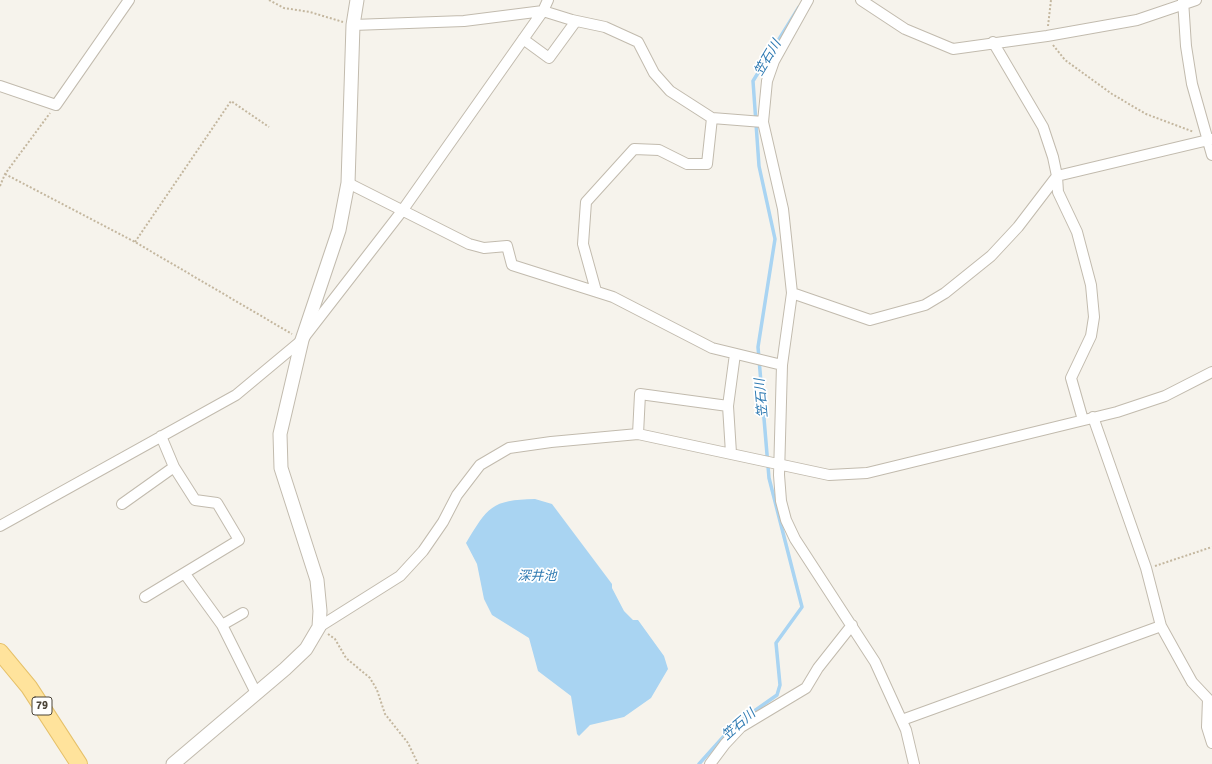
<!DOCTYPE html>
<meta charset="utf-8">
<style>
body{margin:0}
canvas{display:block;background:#f6f3ec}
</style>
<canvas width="1212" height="764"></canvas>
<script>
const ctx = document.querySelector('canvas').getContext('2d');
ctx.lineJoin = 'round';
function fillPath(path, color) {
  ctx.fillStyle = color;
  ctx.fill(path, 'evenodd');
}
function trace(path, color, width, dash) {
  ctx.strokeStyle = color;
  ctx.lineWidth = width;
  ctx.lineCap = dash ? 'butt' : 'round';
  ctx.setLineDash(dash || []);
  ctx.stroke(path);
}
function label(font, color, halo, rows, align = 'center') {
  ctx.font = font + ' Signika,"Noto Sans JP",sans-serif';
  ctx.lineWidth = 3.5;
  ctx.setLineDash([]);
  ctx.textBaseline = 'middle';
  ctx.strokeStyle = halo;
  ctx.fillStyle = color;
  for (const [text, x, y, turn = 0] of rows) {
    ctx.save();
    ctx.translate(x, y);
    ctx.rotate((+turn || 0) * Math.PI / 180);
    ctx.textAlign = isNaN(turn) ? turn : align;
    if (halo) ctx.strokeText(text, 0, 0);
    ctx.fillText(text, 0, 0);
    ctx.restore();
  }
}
fillPath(new Path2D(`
 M535,499L552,504L612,584V588L624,611L633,620H638L664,656L668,669L651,698L624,717L590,725L579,736L577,734L571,696L538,671L529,638L492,615L484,599L477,564L466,543C488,507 491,500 535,499Z`), '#a9d4f2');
trace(new Path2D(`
 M699,764L733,726L777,695L780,685L776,643L802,607L769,478L758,347L775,239L759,166L753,81L799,7`), '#a9d4f2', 3.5);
const minor = new Path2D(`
 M808,0L774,61L767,81L763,122L783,209L792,293L782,365L779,475L781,501L786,520L795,539L875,662L906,730L914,764
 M861,0L905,29L953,49L1047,36L1137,20L1196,0
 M1183,0L1186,46L1192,84L1212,155
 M353,25L464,21L543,11L572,20L605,27L638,42L654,73L670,91L712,118L763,122
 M523,39L549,58L576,21
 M993,42L1043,127L1053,157L1057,176L1212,139
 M0,86L56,105L129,0
 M1057,176L1058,192L1077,232L1091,285L1094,317L1091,336L1071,378L1083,420
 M348,183L469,244L484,248L507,246L512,265L613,297L712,348L782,365
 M596,291L583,244L586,202L634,149L659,150L687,164H707L712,118
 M792,293L870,320L925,305L945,293L991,256L1018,227L1057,176
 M1093,417L1146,568L1161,626L1192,682L1208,699L1207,727L1212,743
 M638,434L640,394L728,406
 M731,453L728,406L735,354
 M122,504L174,467
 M0,526L236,395L302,340L402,211L543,11L548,0
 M185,574L222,625L256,693
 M145,597L239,540L217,503L195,500L174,467L161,436
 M222,625L243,613
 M319,627L400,576L423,551L443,522L457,495L480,465L509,448L551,442L638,434L829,475L867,473L1117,412L1165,396L1212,372
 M902,720L1161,626
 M710,764L725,744L741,727L806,688L818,668L852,625`);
const tertiary = new Path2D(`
 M173,764L285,669L306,649L319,627L320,611L317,580L281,468L280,434L302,340L339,230L348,183L353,25L357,0`);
const primary = new Path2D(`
 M0,652L29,687L79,764`);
trace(minor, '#c2bbae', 12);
trace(tertiary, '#c2bbae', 15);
trace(primary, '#e6c16a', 18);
trace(new Path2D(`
 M269,0L284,8L310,12L343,22
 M1048,26L1051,0
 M1053,45L1065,60L1112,94L1146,114L1194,132
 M5,174L135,242L292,334
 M0,186L5,174L50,113
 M135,242L231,101L269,127
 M1155,566L1212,547
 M328,634L335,639L346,658L370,678L377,690L385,714L408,743L418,764`), '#c4b79f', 2, [2, 2]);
trace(minor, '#fff', 10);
trace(tertiary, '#fff', 13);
trace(primary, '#ffe39c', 16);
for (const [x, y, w] of [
 [42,706,20]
]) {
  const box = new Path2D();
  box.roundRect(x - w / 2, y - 9, w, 18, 3);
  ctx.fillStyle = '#fff';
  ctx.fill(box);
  trace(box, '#4b4439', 1);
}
label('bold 11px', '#4b4439', null, [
 ["79",42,706]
]);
label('italic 13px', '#2e7ab2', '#fff', [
 ["笠石川",768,58,-59],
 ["笠石川",762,398,-95],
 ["深井池",537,577],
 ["笠石川",739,725,-41]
]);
</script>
